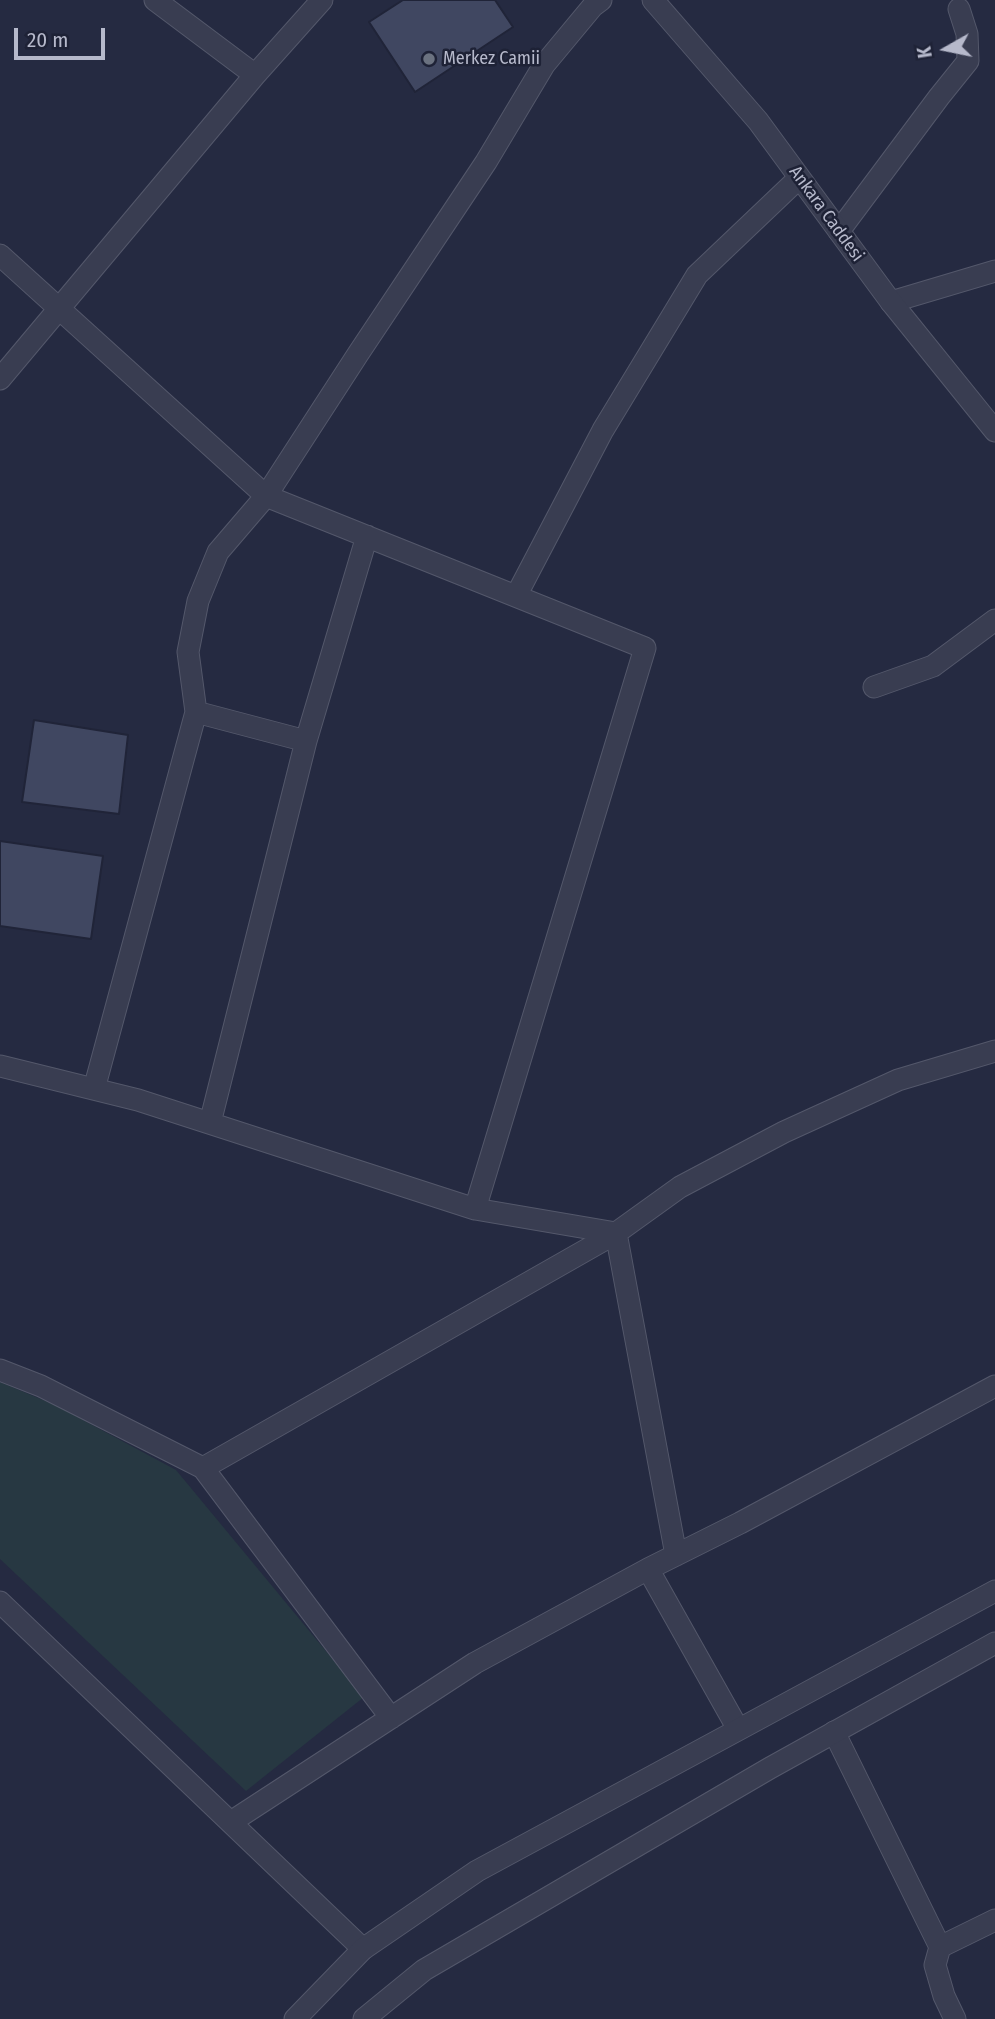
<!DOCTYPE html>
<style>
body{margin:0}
#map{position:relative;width:995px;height:2019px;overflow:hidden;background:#252a41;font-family:"Fira Sans Condensed",sans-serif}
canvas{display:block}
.north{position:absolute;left:911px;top:14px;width:70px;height:70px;-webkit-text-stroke:5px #1e2236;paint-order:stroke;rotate:261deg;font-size:19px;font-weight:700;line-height:28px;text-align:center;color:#b6b9cb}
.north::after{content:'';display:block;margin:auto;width:24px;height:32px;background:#b6b9cb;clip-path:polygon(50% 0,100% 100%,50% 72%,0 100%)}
.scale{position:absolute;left:14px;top:28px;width:91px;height:32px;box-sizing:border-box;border:4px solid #b6b9cb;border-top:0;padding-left:9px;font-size:21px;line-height:24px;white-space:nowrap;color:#b6b9cb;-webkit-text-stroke:5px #1e2236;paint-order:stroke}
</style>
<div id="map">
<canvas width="995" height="2019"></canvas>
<div class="north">K</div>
<div class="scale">20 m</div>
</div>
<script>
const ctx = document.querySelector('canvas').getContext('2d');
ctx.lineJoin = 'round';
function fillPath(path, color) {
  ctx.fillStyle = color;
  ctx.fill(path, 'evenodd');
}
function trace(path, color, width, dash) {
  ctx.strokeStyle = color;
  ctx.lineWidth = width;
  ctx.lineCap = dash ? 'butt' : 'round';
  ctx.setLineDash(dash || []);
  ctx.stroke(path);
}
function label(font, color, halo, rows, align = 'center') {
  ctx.font = font + ' "Fira Sans Condensed",sans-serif';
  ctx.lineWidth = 5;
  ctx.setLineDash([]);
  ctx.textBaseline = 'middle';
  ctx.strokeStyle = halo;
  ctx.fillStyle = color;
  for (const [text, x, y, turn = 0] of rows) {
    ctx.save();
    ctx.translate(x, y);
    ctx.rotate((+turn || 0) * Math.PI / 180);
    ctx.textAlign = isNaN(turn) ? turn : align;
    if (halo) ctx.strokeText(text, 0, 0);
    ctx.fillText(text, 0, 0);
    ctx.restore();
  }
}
fillPath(new Path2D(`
 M0,1382L55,1405L176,1470L364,1697L246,1791L0,1559Z`), '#273842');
const building = new Path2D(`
 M403,0H495L513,27L415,92L369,22Z
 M34,720L128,735L119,814L22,802Z
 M0,841L103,856L91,939L0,926Z`);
fillPath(building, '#404761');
trace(building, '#202438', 2);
const minor = new Path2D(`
 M155,0L255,75
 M839,231L939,97L968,61L967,34L959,9
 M0,255L266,496L645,648L475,1209
 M891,302L995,271
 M0,379L255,75L322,0
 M516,596L603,430L697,275L799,178
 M874,687L933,666L995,620
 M196,712L306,741
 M0,1066L138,1100L475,1209L616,1233L676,1555
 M94,1089L196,712L188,652L198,601L218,552L266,496L358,354L486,162L544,65L593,6L601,0
 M210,1123L306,741L367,536
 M0,1370L41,1386L203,1468L391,1718
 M203,1468L616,1233L680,1187L784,1132L898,1080L995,1051
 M648,1569L738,1729
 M0,1602L363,1949
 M834,1732L940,1947
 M231,1822L475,1663L648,1569L740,1523L995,1386
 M955,2019L944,1996L935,1965L940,1947L995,1920`);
const tertiary = new Path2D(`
 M653,0L758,121L891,302L995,431
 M295,2019L363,1949L477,1871L995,1591
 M364,2019L424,1970L770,1768L995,1643`);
trace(minor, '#54586b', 23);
trace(tertiary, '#54586b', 23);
trace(minor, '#393d51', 21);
trace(tertiary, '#393d51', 21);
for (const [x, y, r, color] of [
 [429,59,7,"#6b7280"]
]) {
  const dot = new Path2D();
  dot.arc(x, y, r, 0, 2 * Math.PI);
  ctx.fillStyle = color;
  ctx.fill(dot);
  trace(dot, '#1e2236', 2.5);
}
label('18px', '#b6b9cb', '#1e2236', [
 ["Merkez Camii",443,59]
], 'left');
label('18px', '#b6b9cb', '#1e2236', [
 ["Ankara Caddesi",826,214,54]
]);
</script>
